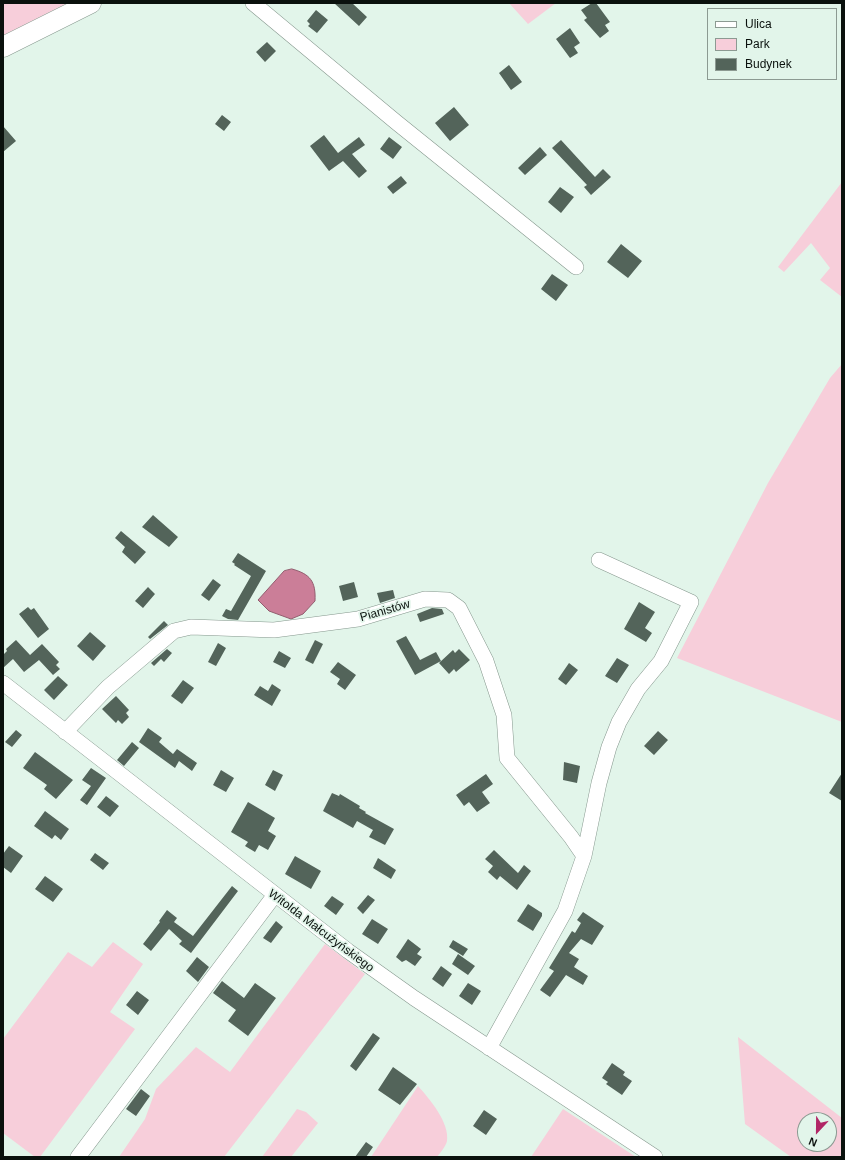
<!DOCTYPE html>
<meta charset="utf-8">
<style>
body{margin:0}
#map{position:relative;width:845px;height:1160px;overflow:hidden;background:#e2f5ea;font-family:Arial,sans-serif}
canvas{display:block}
.frame{position:absolute;inset:0;border:4px solid #0a110d;pointer-events:none}
.legend{position:absolute;left:707px;top:8px;width:130px;height:72px;box-sizing:border-box;background:#e2f5ea;border:1px solid #8c9a92;margin:0;padding:5px 7px;list-style:none;font-size:12px;color:#0a110d}
.legend li{display:flex;align-items:center;gap:8px;height:20px}
.legend b{width:20px;border:1px solid #8c9a92}
.north{position:absolute;left:797px;top:1112px;width:40px;height:40px;box-sizing:border-box;background:#e2f5ea;border:1px solid #8c9a92;border-radius:50%;rotate:202deg;font-size:11px;font-weight:700;line-height:16px;text-align:center;color:#0a110d}
.north::after{content:'';display:block;margin:auto;width:14px;height:18px;background:#b12766;clip-path:polygon(50% 0,100% 100%,50% 72%,0 100%)}
</style>
<div id="map">
<canvas width="845" height="1160"></canvas>
<div class="frame"></div>
<ul class="legend">
<li><b style="height:5px;background:#fff"></b>Ulica</li>
<li><b style="height:11px;background:#f7ceda"></b>Park</li>
<li><b style="height:11px;background:#53645a"></b>Budynek</li>
</ul>
<div class="north">N</div>
</div>
<script>
const ctx = document.querySelector('canvas').getContext('2d');
ctx.lineJoin = 'round';
function fillPath(path, color) {
  ctx.fillStyle = color;
  ctx.fill(path, 'evenodd');
}
function trace(path, color, width, dash) {
  ctx.strokeStyle = color;
  ctx.lineWidth = width;
  ctx.lineCap = dash ? 'butt' : 'round';
  ctx.setLineDash(dash || []);
  ctx.stroke(path);
}
function label(font, color, halo, rows, align = 'center') {
  ctx.font = font + ' Arial,sans-serif';
  ctx.lineWidth = 3.5;
  ctx.setLineDash([]);
  ctx.textBaseline = 'middle';
  ctx.strokeStyle = halo;
  ctx.fillStyle = color;
  for (const [text, x, y, turn = 0] of rows) {
    ctx.save();
    ctx.translate(x, y);
    ctx.rotate((+turn || 0) * Math.PI / 180);
    ctx.textAlign = isNaN(turn) ? turn : align;
    if (halo) ctx.strokeText(text, 0, 0);
    ctx.fillText(text, 0, 0);
    ctx.restore();
  }
}
fillPath(new Path2D(`
 M3,3H68L3,36Z
 M509,3H556L528,24Z
 M842,182V297L820,280L830,268L811,243L784,272L778,267Z
 M842,364V722L677,658L768,483L830,378Z
 M113,942L143,964L110,1012L135,1029L40,1157H35L3,1133V1039L68,952L92,967Z
 M325,944L365,974L224,1157H119L145,1119L156,1089L196,1047L230,1072Z
 M738,1037L842,1118V1157H791L745,1124ZM805,1120H829V1144H805Z
 M418,1086C429,1098 450,1123 447,1141C446,1146 440,1153 437,1157H371Z
 M297,1109L306,1112L318,1123L291,1157H262Z
 M563,1109L636,1157H531Z`), '#f7ceda');
const water = new Path2D(`
 M292,569C310,574 316,581 315,601L303,614L291,619L269,611L258,600L284,571Z`);
fillPath(water, '#cb7e98');
trace(water, '#915d6e', 1);
fillPath(new Path2D(`
 M334,3H352L367,17L359,26Z
 M592,3H596L610,22L605,25L609,31L600,38L584,20L587,18L581,10Z
 M316,10L328,20L317,33L308,26L310,24L307,21Z
 M570,28L580,43L574,47L578,53L570,58L556,39Z
 M267,42L276,51L265,62L256,52Z
 M509,65L522,82L511,90L499,73Z
 M454,107L469,125L450,141L435,123Z
 M222,115L231,122L224,131L215,124Z
 M3,126L16,141L3,152Z
 M324,135L338,153L359,137L365,145L352,154L367,171L359,178L343,161L329,171L310,146Z
 M389,137L402,147L393,159L380,149Z
 M561,140L595,177L603,169L611,177L591,195L584,187L587,185L552,148Z
 M540,147L547,155L525,175L518,168Z
 M401,176L407,183L393,194L387,187Z
 M560,187L574,197L561,213L548,202Z
 M621,244L642,261L628,278L607,262Z
 M552,274L568,285L556,301L541,289Z
 M153,515L178,537L169,547L142,527Z
 M121,531L146,552L135,564L122,552L125,547L115,538Z
 M238,553L266,571L238,620L228,619L222,616L226,609L231,611L251,576L234,565L235,564L232,562Z
 M213,579L221,585L209,601L201,595Z
 M354,582L358,597L343,601L339,586Z
 M148,587L155,594L143,608L135,601Z
 M393,590L395,598L380,603L377,593Z
 M639,602L655,612L645,628L652,633L646,642L624,629Z
 M28,607L31,610L34,608L49,629L38,638L19,614Z
 M432,608L442,609L444,614L420,622L417,614Z
 M164,621L168,625L150,639L148,637Z
 M90,632L106,646L93,661L77,646Z
 M406,636L420,660L436,652L441,661L415,675L396,641Z
 M16,640L30,655L42,644L59,662L56,665L60,669L53,675L39,660L24,672L13,659L3,668V655L7,651L6,649Z
 M315,640L323,644L313,664L305,660Z
 M218,643L226,648L216,666L208,662Z
 M167,649L172,653L164,662L161,659L154,666L151,663Z
 M459,649L470,660L456,672L454,669L449,674L439,663L453,650L455,653Z
 M279,651L291,658L285,668L273,662Z
 M617,658L629,665L617,683L605,676Z
 M338,662L356,675L345,690L337,684L340,679L330,672Z
 M569,663L578,670L566,685L558,679Z
 M58,676L68,685L54,700L44,690Z
 M183,680L194,688L182,704L171,696Z
 M272,684L281,690L272,706L254,695L260,686L268,691Z
 M116,696L129,710L126,713L129,717L122,724L118,720L116,723L102,709Z
 M148,728L162,738L159,742L173,754L177,749L197,763L192,771L179,761L175,768L139,742Z
 M16,730L22,735L12,747L5,742Z
 M658,731L668,740L654,755L644,746Z
 M132,742L139,748L124,766L117,760Z
 M35,752L73,780L56,799L44,789L47,785L23,768Z
 M564,762L580,766L577,783L563,780Z
 M91,768L106,778L87,805L80,800L91,786L82,780Z
 M221,770L234,778L226,792L213,785Z
 M273,770L283,775L275,791L265,785Z
 M842,773V801L829,793Z
 M486,774L493,784L482,792L490,803L477,812L469,802L464,806L456,795Z
 M332,793L339,796L340,794L360,806L359,808L366,812L365,813L394,829L385,845L369,837L373,830L357,821L353,828L323,811Z
 M106,796L119,806L110,817L97,807Z
 M248,802L275,818L268,831L276,836L268,850L259,845L255,852L245,846L248,842L231,832Z
 M45,811L69,829L61,840L55,835L52,839L34,826Z
 M9,846L23,856L11,873L3,867V854Z
 M494,850L518,873L524,865L531,871L517,890L500,876L497,880L488,872L493,866L485,859Z
 M95,853L109,863L103,870L90,860Z
 M295,856L321,871L311,889L285,874Z
 M378,858L396,870L391,879L373,868Z
 M45,876L63,889L53,902L35,889Z
 M232,886L238,891L191,953L179,944L182,941L169,929L151,951L143,944L160,922L159,921L167,910L177,918L174,922L193,936Z
 M368,895L375,900L363,914L357,908Z
 M332,896L344,904L336,915L324,906Z
 M528,904L542,913V916L533,931L517,921Z
 M583,912L604,926L592,945L581,939L569,953L579,959L574,967L588,976L583,985L566,975L550,997L540,990L554,971L549,968L572,931L575,933L581,923L577,920Z
 M372,919L388,929L378,944L362,934Z
 M276,921L283,927L271,943L263,938Z
 M408,939L421,949L417,954L422,957L415,966L406,960L402,962L396,957Z
 M453,940L468,949L463,956L449,947Z
 M458,954L475,966L468,975L452,964Z
 M197,957L209,967L198,982L186,971Z
 M441,966L452,974L443,987L432,979Z
 M222,981L244,998L255,983L276,998L248,1036L228,1021L236,1010L213,993Z
 M468,983L481,991L472,1005L459,996Z
 M137,991L149,1000L138,1015L126,1005Z
 M373,1033L380,1038L356,1071L350,1066Z
 M612,1063L625,1072L623,1075L632,1081L622,1095L606,1084L608,1082L602,1078Z
 M393,1067L417,1084L400,1105L378,1090Z
 M141,1089L150,1096L136,1116L126,1109Z
 M484,1110L497,1119L486,1135L473,1126Z
 M366,1142L373,1147L366,1157H355Z`), '#53645a');
const minor = new Path2D(`
 M253,3L396,122L576,267
 M3,683L348,951L414,998L655,1157
 M65,732L108,687L174,631L191,627L274,630L358,619L425,599L448,600L459,608L486,661L504,715L507,758L571,837L584,856
 M489,1048L565,911L584,856L599,783L609,747L619,722L638,689L661,661L691,602L599,560
 M78,1157L274,896`);
const major = new Path2D(`
 M3,47L91,3`);
trace(minor, '#85978d', 16);
trace(major, '#85978d', 21);
trace(minor, '#fff', 15);
trace(major, '#fff', 20);
label('12px', '#0a110d', '#e2f5ea', [
 ["Pianistów",385,611,-16],
 ["Witolda Małcużyńskiego",321,931,37]
]);
</script>
